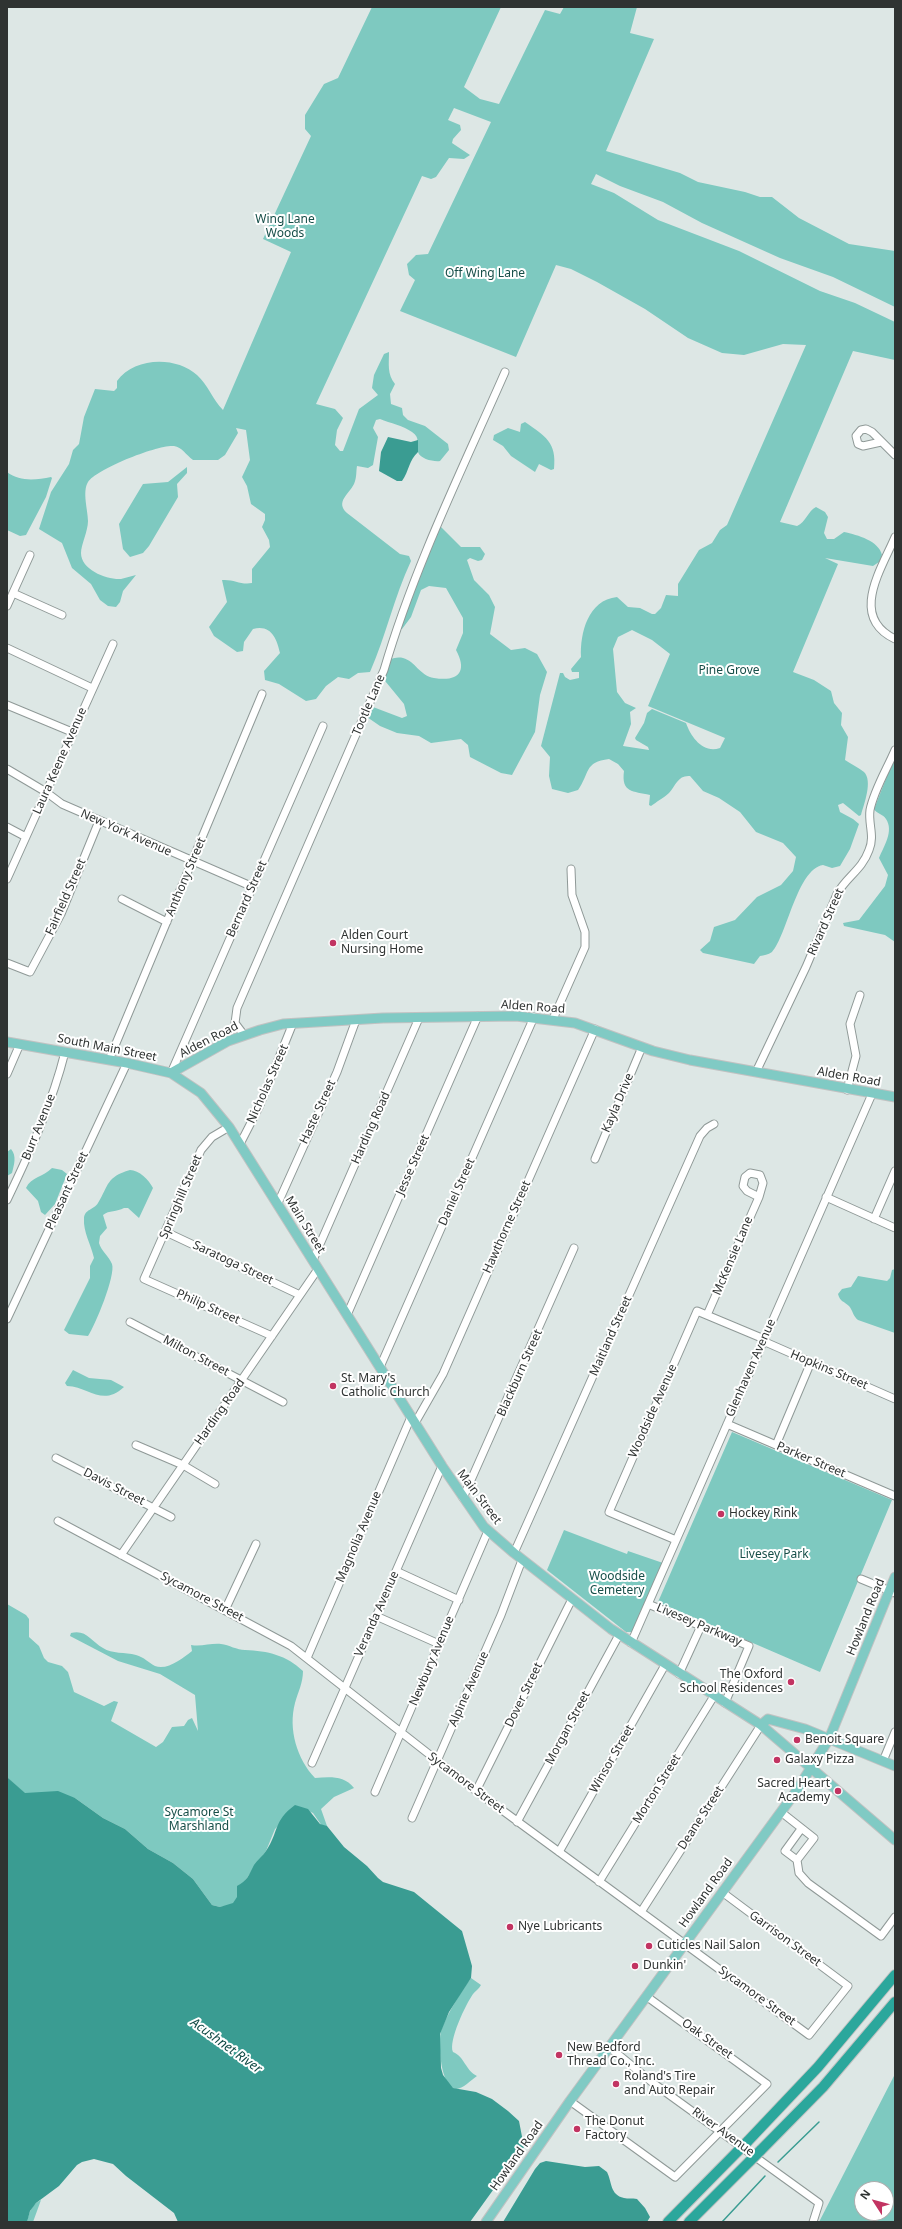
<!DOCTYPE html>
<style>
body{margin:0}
#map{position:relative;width:902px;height:2229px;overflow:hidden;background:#dde7e5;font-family:"Noto Sans",sans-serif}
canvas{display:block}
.frame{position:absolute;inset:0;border:8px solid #2f3332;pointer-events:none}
.north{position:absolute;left:854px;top:2181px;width:40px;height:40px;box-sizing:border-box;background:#fff;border:1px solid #acadad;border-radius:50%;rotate:306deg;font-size:11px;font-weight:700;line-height:16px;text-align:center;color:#2f3332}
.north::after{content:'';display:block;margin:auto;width:14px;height:18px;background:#c23462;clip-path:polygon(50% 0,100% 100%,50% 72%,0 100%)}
</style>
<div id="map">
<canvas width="902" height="2229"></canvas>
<div class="frame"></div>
<div class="north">N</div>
</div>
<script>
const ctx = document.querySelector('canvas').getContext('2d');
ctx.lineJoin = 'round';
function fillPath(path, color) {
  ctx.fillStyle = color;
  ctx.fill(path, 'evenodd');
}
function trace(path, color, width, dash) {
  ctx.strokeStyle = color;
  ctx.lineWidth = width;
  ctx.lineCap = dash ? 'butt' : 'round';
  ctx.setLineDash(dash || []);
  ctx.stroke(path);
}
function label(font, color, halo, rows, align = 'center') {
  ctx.font = font + ' "Noto Sans",sans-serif';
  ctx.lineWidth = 4;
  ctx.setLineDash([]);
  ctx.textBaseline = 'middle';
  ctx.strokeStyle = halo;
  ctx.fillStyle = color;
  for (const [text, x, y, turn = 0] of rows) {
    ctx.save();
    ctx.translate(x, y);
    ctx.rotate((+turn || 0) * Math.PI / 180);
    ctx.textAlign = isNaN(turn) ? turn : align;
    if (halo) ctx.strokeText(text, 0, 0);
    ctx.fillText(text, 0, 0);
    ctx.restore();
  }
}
fillPath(new Path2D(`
 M372,7H501L464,87L480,99L499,104L545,10L560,14L564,7H637L630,33L654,39L606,151L680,173L698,182L745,192L760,197H772L799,218L849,244L895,251V307L833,277L780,258L702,223L663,202L620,186L596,174L591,184L614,193L658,220L739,251L820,291L855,303L895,322V360L853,351L780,522L797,526C806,522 808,511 816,507L825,512L828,517L824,533L827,539H834L844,532C858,535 879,541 882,555L879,562L873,566L825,558L838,564L793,672L814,680L831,691L834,703L842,713L841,725L848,737L845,760C851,764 859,768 864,772C873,781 864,804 861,815L859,816L843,803L838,805L840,812L853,819L859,824L850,849L840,866L832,868L823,865C797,869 787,936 772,952C768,955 764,955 760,956L754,964L703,953L700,950L710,941L714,927L735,920L757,897L781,885L793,871L796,857L783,843L756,832L740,812L719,798L703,791L690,776C678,775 676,785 669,793C666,796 655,803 651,806L649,805L650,795C633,791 621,793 624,771L618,764L609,759C584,762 590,773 578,790L568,793L552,789L549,776L550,757L541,746L560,673H563L565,677L570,680L579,678V672H572L571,669L581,657C580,633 588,600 617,597L628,607L640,608L652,614H655L661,608L666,595L678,596V584L699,550L712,543L720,530L727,525L806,345L783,344L744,355L722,353L688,338L645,309L597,282L571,269L556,265L516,357L400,311L415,280L409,275L407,264L416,255L428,254L491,122L454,108L448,120L460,125L461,130L453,139L452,143L470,155L464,159L449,158L436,177L431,179L422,176L316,404L335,409L343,418L337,430L335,445L340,451H343L359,409L378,395L372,388L374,375L384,354L389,352C389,364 387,374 395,384L390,394L391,404L402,408L403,415L408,420L425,426L448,444L449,450L440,461C434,462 420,459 418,452C416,444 421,438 412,432C404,426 390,423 380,419L376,420L373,428L378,437L373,465L368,468L357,466C356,471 357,477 354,484C349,494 335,502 347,513L400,554L409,556L411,561C394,597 386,636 370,672L358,673L349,679L338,677L326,686L316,699L306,701L279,684L265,680L264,671L280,653C277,639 271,624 253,629L244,642L243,651L237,652L214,636L209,627L227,602L222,580C234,579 240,585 252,583V569L270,547L269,540L262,527L265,520V514L251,504L247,486L242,477L250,460L246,430L236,428L238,433L225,455L218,460H193C186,455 182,447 174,446C159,444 96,469 88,482C82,492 88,510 88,521C88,531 81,545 81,553C81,570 107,580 121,579C126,578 131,576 136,575L123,591L120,602L116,607L108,606L100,600L91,584L72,568L62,543L39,529L51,492L69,464L73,450L79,444L84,417L95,389L114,391L117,388V381C134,357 176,356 197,375C208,385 213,400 223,410L291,252L263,239L311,136L305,129V115L324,84L338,78ZM632,630L652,640L670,654L648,706L725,738L720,748C703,754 691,737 686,723L652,709L647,713L644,723L635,738L636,740L648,747L649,750L623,746L631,724L630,712L636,708L625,703L617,692L613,649L618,637Z
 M525,422C545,436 557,442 554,469L551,470L539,464L535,472L511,456L503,446L493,440L494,435L508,428L520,432L521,424Z
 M187,467V473L177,484L178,497L149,546L143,553L130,557L123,549L119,524L143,484L168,482Z
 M7,472C20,482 36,480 51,477L52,478L46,497L26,535L20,536L7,530Z
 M439,525L461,547H480L485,554L482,560L478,561L470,558L467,560L474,580L489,595L495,607L490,634L511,650L525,648L537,654L547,672L540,695L535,732L512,775L501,773L470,757L468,745L461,739L431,743L419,736L397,733L380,726L367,717L368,713L373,707L402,718L407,716L404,704L381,676L388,660C393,658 398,657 403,658C415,661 420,676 434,678C458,682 468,672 456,650L463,633V618L446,588L429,586L421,590L411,617L402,629H399Z
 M895,756V942L885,935L844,926L843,923L859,920L885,886L888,875L879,858C884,846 894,831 886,819C883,814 877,814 874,809Z
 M11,1149C17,1156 14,1165 12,1173L7,1176V1152Z
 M52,1168L62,1170L67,1174L55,1204L45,1215L41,1212L38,1201L26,1188C31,1177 43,1177 52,1168Z
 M130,1170C139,1170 149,1180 153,1188L139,1218L128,1208H124C117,1212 109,1210 103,1215L107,1228L100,1236L99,1243C101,1251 109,1256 112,1264C116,1275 95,1326 88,1336L69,1334L64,1330L90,1278V1266L94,1258C91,1245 83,1231 84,1219C84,1209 94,1210 98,1203C109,1185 106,1177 130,1170Z
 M895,1269V1333L858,1320C853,1316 853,1311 849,1306C844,1301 840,1302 838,1294L842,1289L851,1287L858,1276L887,1281L890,1278L892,1270Z
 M73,1370L89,1378L111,1380L124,1387C102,1407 90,1387 67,1386L65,1383Z
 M732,1432L892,1500L820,1672L658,1602Z
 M564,1530L627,1554L628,1551L663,1563L632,1632H626L547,1570Z
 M7,1604L26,1615L29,1619V1637L39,1646L44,1658L48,1662L62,1666L68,1672L74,1692L104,1706L114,1701L118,1702L111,1721L156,1747L163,1742L172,1727L184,1726L188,1720L192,1718L198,1731L195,1695L160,1674L118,1661L70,1636L71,1633C86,1629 91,1641 103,1648C112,1654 125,1652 136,1655C144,1657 149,1663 155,1666C167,1671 183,1658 192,1651L191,1645C201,1647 211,1643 221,1644C229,1645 237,1650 245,1650C268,1651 286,1655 303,1671C303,1683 298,1692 295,1703C288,1729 297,1759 315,1778C329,1777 344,1775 354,1788L334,1797L321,1809L327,1826H322L313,1813L299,1807L275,1829L266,1851L244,1882L236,1905L220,1907L212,1905L193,1879L173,1863L148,1849L125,1829L103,1818L75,1798L24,1793L7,1777Z
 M471,1978L481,1985C479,1989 475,1991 473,1994C466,2004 448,2041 453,2052C465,2057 465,2070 477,2076C471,2080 463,2089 456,2089C440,2088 438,2041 441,2031C446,2016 462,1990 471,1978Z
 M895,2074V2222H819ZM862,2189H886V2213H862Z
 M41,2200L33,2222H27C29,2212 32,2204 41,2200Z`), '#7ec9c0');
fillPath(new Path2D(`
 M388,437L411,442L418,440V452C409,460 409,471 402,481H397L379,471L381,452Z
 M7,1777L25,1793L58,1791L75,1798L103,1818L125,1829L148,1849L173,1863L193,1879L212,1905L220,1907L233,1903L237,1897V1886C247,1881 249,1875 254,1865C257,1860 263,1856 266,1851C279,1832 273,1821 295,1805L308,1809L320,1824L327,1826L344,1847L367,1866L378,1878L383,1882L414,1892L462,1931L472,1966L471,1978L449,2012L440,2034L441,2068L443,2075L453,2088L476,2092L492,2099L508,2111L519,2121L524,2147L470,2222H178L174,2213L126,2176L113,2164L94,2159L82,2162L77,2165L59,2186L36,2203L30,2211L27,2222H7Z
 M546,2161L585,2167L599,2166L607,2172C612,2182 610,2195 624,2198C628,2199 632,2198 637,2199L645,2208L650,2217L647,2222H503L535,2169L540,2163Z`), '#3a9c92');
trace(new Path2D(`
 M778,2162L819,2122
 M722,2222L765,2176`), '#3a9c92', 1.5);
const minor = new Path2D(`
 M881,442L863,446L858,444L856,436L861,430L866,429L872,432L895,455
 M895,537C881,570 849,617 895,639
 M13,593L62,615
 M7,606L30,555
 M7,648L92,688
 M7,705L72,732
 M7,769L46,792L62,804L253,887
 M7,827L26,837
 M7,879L113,644
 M122,899L167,922
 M7,963L30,972L61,914L99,821
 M553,1019L585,947V932L572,895L571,869
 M244,1035L235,1023L237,1008L384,670C414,567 462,470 505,372
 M109,1060L262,694
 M756,1072L806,967L837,894C846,877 862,870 869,850C875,836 868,824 870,810C874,790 887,769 895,750
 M171,1073L323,726
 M7,1074L20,1044
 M847,1090L856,1056L850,1024L860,995
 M229,1127L212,1137L201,1150L144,1279L272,1336
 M240,1144L259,1107L293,1023
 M595,1159L642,1047
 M826,1197L895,1228
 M7,1200C30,1152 52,1104 65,1052
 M278,1203L337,1072L356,1020
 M874,1219L895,1171
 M166,1232L300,1295
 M313,1260L419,1018
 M347,1315L478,1016
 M707,1315L759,1197L763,1183L760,1175L750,1173L745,1177L743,1186L747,1191L759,1197
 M7,1319L127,1063
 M130,1322L283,1402
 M763,1341L895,1399
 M380,1367L534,1017
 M415,1423L443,1374L595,1029
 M727,1424L895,1496
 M136,1445L183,1465L215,1484
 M776,1445L811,1362
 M56,1458L171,1517
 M463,1498L574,1248
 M58,1521L291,1646L476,1791L809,2035L848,1986L722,1892
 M676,1540L609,1512L697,1311L764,1339
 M514,1553L700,1136L707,1128L714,1124
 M121,1555L318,1269
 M396,1571L459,1600
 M861,1579L895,1593
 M648,1604L749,1646L725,1703
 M225,1610L256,1544
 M376,1616L439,1644
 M631,1643L872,1094
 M307,1658L411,1417
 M679,1674L701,1626
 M883,1761L895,1732
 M312,1763L442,1466
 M476,1791L572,1599
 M375,1792L488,1531
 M781,1812L814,1838L797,1860L799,1873L808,1883L881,1936L895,1917
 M412,1818L501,1615L522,1560
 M517,1822L619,1635
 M559,1852L665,1665
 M797,1860L785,1851L801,1829
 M599,1882L714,1696
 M641,1912L761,1725
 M609,2047L653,2083L819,2203L813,2222
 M570,2101L675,2177L767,2084L646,1996`);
const major = new Path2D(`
 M7,1042L127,1063L171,1073L201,1093L229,1127L442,1466L484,1527L514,1553L611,1629L761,1725L895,1840
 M171,1073L228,1041L260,1030L283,1024L383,1018L516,1016L575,1023L653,1051L690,1060L895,1097
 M761,1725L768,1719L805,1729L895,1766
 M486,2222L570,2101L797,1790L829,1739L895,1577`);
const highway = new Path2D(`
 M747,2142L818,2067L895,1975
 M760,2151L823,2087L895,2002
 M668,2222L738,2151
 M689,2222L750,2161`);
trace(minor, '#8f9997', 9);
trace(major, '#c1c2c2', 11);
trace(highway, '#c1c2c2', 12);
trace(minor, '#fff', 7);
trace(major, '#80cac4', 9);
trace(highway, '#2ba79c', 10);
const highwayBridge = new Path2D(`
 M738,2151L747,2142
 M750,2161L760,2151`);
trace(highwayBridge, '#c1c2c2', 12, []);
trace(highwayBridge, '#2ba79c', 10);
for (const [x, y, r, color] of [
 [333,943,4,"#c23462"],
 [333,1386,4,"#c23462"],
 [721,1514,4,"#c23462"],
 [791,1682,4,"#c23462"],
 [797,1740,4,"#c23462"],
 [777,1760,4,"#c23462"],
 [838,1791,4,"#c23462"],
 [510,1927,4,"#c23462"],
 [649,1946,4,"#c23462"],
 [635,1966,4,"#c23462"],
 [559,2055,4,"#c23462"],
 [616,2084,4,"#c23462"],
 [577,2129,4,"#c23462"]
]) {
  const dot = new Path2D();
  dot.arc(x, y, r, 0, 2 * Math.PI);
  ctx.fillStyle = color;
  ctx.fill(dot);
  trace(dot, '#fff', 1.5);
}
label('12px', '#164e48', '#fff', [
 ["Wing Lane",285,220],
 ["Woods",285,234],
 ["Off Wing Lane",485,274],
 ["Pine Grove",729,671],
 ["Livesey Park",774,1555],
 ["Woodside",617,1577],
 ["Cemetery",617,1591],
 ["Sycamore St",199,1813],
 ["Marshland",199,1827]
]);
label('12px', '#2f3332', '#fff', [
 ["Tootle Lane",369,705,-67],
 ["Laura Keene Avenue",60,761,-66],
 ["New York Avenue",126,833,24],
 ["Anthony Street",186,877,-67],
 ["Fairfield Street",66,897,-66],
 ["Bernard Street",247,899,-66],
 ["Rivard Street",826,922,-66],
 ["Alden Road",533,1007,4],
 ["Alden Road",209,1040,-27],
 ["South Main Street",107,1048,11],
 ["Alden Road",849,1077,10],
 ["Nicholas Street",268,1084,-66],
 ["Kayla Drive",618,1103,-67],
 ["Haste Street",318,1112,-65],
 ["Burr Avenue",39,1127,-68],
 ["Harding Road",371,1128,-66],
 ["Jesse Street",413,1165,-66],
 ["Pleasant Street",67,1191,-65],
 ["Daniel Street",457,1192,-66],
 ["Springhill Street",181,1197,-67],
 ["Main Street",305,1225,58],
 ["Hawthorne Street",507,1227,-66],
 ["McKensie Lane",733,1256,-67],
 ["Saratoga Street",233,1263,25],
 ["Philip Street",208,1307,24],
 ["Maitland Street",611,1336,-66],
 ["Milton Street",196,1356,28],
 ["Glenhaven Avenue",751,1368,-66],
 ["Hopkins Street",829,1370,23],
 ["Blackburn Street",520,1373,-66],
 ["Woodside Avenue",653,1411,-66],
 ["Harding Road",220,1412,-55],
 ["Parker Street",811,1460,23],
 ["Davis Street",114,1487,27],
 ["Main Street",479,1497,53],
 ["Magnolia Avenue",359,1537,-67],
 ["Sycamore Street",202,1597,28],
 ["Veranda Avenue",377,1614,-66],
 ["Howland Road",866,1617,-68],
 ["Livesey Parkway",699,1625,23],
 ["Newbury Avenue",432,1661,-67],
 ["Alpine Avenue",469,1689,-66],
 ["Dover Street",524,1695,-64],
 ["Morgan Street",568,1728,-62],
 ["Winsor Street",612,1759,-60],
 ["Sycamore Street",466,1783,37],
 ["Morton Street",657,1789,-58],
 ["Deane Street",701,1818,-57],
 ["Howland Road",706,1893,-54],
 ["Garrison Street",785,1939,36],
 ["Sycamore Street",757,1996,36],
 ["Oak Street",707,2039,36],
 ["River Avenue",723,2132,36],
 ["Howland Road",517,2156,-55]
]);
label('12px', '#2f3332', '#fff', [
 ["Alden Court",341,936],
 ["Nursing Home",341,950],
 ["St. Mary's",341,1379],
 ["Catholic Church",341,1393],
 ["Hockey Rink",729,1514],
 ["The Oxford",783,1675,"right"],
 ["School Residences",783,1689,"right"],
 ["Benoit Square",805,1740],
 ["Galaxy Pizza",785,1760],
 ["Sacred Heart",830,1784,"right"],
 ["Academy",830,1798,"right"],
 ["Nye Lubricants",518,1927],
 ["Cuticles Nail Salon",657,1946],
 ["Dunkin'",643,1966],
 ["New Bedford",567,2048],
 ["Thread Co., Inc.",567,2062],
 ["Roland's Tire",624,2077],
 ["and Auto Repair",624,2091],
 ["The Donut",585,2122],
 ["Factory",585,2136]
], 'left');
label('italic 13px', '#124b46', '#fff', [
 ["Acushnet River",226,2046,36]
]);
</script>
